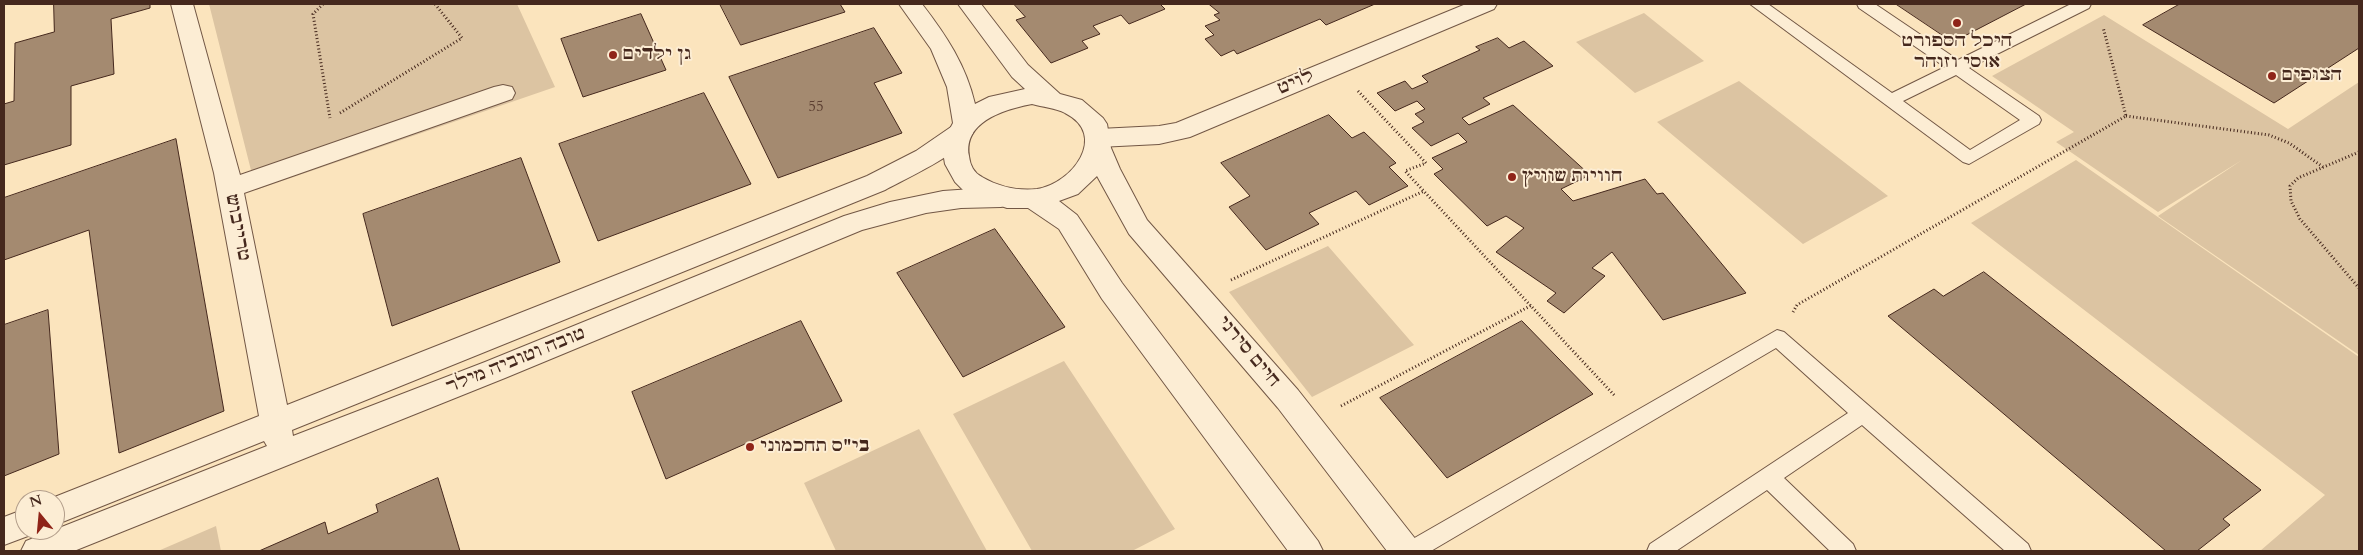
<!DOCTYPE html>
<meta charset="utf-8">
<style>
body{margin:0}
#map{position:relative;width:2363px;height:555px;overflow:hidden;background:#fbe4bd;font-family:Cardo,serif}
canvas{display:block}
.frame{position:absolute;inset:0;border:5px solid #45281d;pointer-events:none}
.north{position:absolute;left:15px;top:490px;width:50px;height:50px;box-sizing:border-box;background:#fcedd4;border:1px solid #b39e8b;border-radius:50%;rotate:343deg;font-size:14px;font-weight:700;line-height:20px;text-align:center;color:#45281d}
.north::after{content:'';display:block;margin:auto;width:18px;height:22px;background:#8f2418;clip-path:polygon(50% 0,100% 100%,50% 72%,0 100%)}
</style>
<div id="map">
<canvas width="2363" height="555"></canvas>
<div class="frame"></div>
<div class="north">N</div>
</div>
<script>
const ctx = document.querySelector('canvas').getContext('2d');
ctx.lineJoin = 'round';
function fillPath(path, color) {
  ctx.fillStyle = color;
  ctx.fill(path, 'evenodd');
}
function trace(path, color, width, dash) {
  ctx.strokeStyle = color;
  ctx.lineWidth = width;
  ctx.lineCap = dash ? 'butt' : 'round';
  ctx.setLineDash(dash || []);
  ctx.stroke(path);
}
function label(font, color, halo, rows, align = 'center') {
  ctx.font = font + ' Cardo,"Frank Ruhl Libre",serif';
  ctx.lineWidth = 4;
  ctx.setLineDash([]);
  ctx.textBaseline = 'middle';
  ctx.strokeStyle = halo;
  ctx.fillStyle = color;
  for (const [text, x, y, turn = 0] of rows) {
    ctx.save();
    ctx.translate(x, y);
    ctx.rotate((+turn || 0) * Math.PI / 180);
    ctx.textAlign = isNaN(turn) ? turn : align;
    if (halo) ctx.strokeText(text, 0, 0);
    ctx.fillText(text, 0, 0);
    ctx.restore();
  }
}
fillPath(new Path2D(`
 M209,4H517L555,87L256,190Z
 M1644,13L1704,61L1635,93L1576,42Z
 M2104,15L2288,129L2359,82V355L2158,216L2242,160L2158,212L2056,142L2074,132L1992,76Z
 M1739,81L1888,196L1803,244L1657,122Z
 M2076,160L2359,357V551H2260L2325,495L1971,223Z
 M1328,246L1414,345L1312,397L1229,292Z
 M1064,361L1175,529L1132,551H1032L953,414Z
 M919,429L987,551H836L804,483Z
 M216,526L221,551H158Z`), '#dcc4a2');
const building = new Path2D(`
 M54,4H150V8L111,19L114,74L71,86V145L4,165V104L14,101L15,43L54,32Z
 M720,4H840L845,12L741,45Z
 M1014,4H1160L1165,9L1129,24L1121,15L1093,26L1100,34L1082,41L1088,48L1051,63L1016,20L1025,17Z
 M1209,4H1375L1326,25L1320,19L1237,54L1234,50L1221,56L1205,39L1214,35L1205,26L1220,20L1214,15L1219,13Z
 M1896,4H2026L1953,42Z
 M2180,4H2359V48L2274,103L2143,25Z
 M641,14L666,70L583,97L561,39Z
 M874,28L902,73L874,83L902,133L778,178L729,77Z
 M1498,38L1509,48L1524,41L1553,66L1483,98L1490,104L1462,118L1469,125L1513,105L1590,175L1561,189L1573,201L1645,179L1657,194L1663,193L1746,293L1663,320L1612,252L1592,268L1605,276L1564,313L1547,301L1556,293L1496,252L1524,228L1506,216L1487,226L1434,174L1443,169L1432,158L1467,142L1458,133L1431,146L1412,128L1424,122L1415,114L1425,109L1417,101L1395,111L1377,93L1405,81L1412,89L1428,82L1422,76L1480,50L1476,47Z
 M704,93L751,184L598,241L559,144Z
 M1329,115L1352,138L1364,132L1396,163L1389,167L1408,186L1369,205L1356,191L1309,213L1319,224L1266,250L1229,207L1250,196L1221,163Z
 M176,139L224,411L119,453L89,230L4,260V198Z
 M521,158L560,262L392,326L363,214Z
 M995,229L1065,327L963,377L897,273Z
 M1984,272L2261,490L2223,519L2230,525L2197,551H2166L1888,316L1934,289L1943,296Z
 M48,310L59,454L4,476V325Z
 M801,321L842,401L666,479L632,392Z
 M1522,321L1593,394L1447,478L1380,398Z
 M438,478L460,551H259L325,522L328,534L378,512L376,505Z`);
fillPath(building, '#a48a70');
trace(building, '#45281d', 1);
const service = new Path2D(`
 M1750,4H1768L1892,93L1945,67L1859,8L1857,4H1875L1958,60L2071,4H2091L2089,8L1969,68L2039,116L2041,120L2039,124L1969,164L1963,162ZM1956,75L2020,120L1970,150L1903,101Z
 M1777,330L1784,332L2028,544L2031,551H2005L1862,425L1784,478L1853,544L1856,551H1830L1767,490L1676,551H1647L1650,544L1848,413L1776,348L1431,551H1401L1404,544Z`);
const minor = new Path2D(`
 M171,4H193L240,175L494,87L503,85L512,87L515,93L512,99L244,193L287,405L867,176L916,151L951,127L960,124L969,127L973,133C960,154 907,178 885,190L292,430L293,436L485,362L844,216L890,202L943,191L1001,187L1010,190L1014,197L1010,204L1001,207L961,208L926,213L862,230L505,378L74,551H21L26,541L267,446L264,441L55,525V500H47L259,416L214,173Z
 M1466,4H1497L1494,9L1190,137L1159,144L1099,147L1090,144L1086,138L1090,132L1099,129L1159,126L1176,123Z
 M25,509V530H38L36,533L4,545V517Z`);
const tertiary = new Path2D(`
 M899,4H922C946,35 966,65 975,104L989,97L1025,89L1012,77L958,4H981L1028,65L1060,94L1082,100L1103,118L1107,124L1111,148L1120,169L1147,220L1298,390L1417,541L1422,551H1387L1278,408L1129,234L1097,176L1078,194L1059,201L1077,215L1122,283L1318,541L1323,551H1288L1102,299L1059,229L1028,208H1007L998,205L964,191L955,182L945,164L943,152L944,140L953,123L947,87L931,49ZM1032,104C1042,107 1056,108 1065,113C1109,135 1072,184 1037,189C1018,191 999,187 982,177C974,173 970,165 969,156C963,121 1006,109 1032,104Z`);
trace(service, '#725745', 2);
trace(minor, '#725745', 2);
trace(tertiary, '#725745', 2);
trace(new Path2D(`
 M323,4L313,14L330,118
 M1358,91L1426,163L1405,171L1615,396
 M340,113L462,38L435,4
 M2126,116L2269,135L2289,143L2323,167
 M2359,152L2298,178L2290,186L2291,201L2300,219L2359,288
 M1231,280L1424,191
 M1793,312L1797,305L2126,116L2103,27
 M1341,406L1532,305`), '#45281d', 3, [1, 2.5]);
fillPath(service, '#fcedd4');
fillPath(minor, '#fcedd4');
fillPath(tertiary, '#fcedd4');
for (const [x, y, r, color] of [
 [1957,23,5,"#8f2418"],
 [613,55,5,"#8f2418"],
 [2272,76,5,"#8f2418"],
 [1512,177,5,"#8f2418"],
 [750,447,5,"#8f2418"]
]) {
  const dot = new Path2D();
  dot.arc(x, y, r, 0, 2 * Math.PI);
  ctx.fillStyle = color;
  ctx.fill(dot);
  trace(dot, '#fcedd4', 2);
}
label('15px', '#5d4032', null, [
 ["55",816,108]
]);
label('bold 18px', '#45281d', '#fcedd4', [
 ["היכל הספורט",1957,42,"center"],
 ["אוסי וזוהר",1957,63,"center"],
 ["גן ילדים",623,55],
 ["הצופים",2282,76],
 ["חוויות שוויץ",1522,177],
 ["בי\"ס תחכמוני",760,447]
], 'left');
label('18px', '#45281d', '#fcedd4', [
 ["לויט",1296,83,-23],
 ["טרייבוש",237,228,79],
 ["חיים סירני",1248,352,50],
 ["טובה וטוביה מילר",516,361,-22]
]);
</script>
